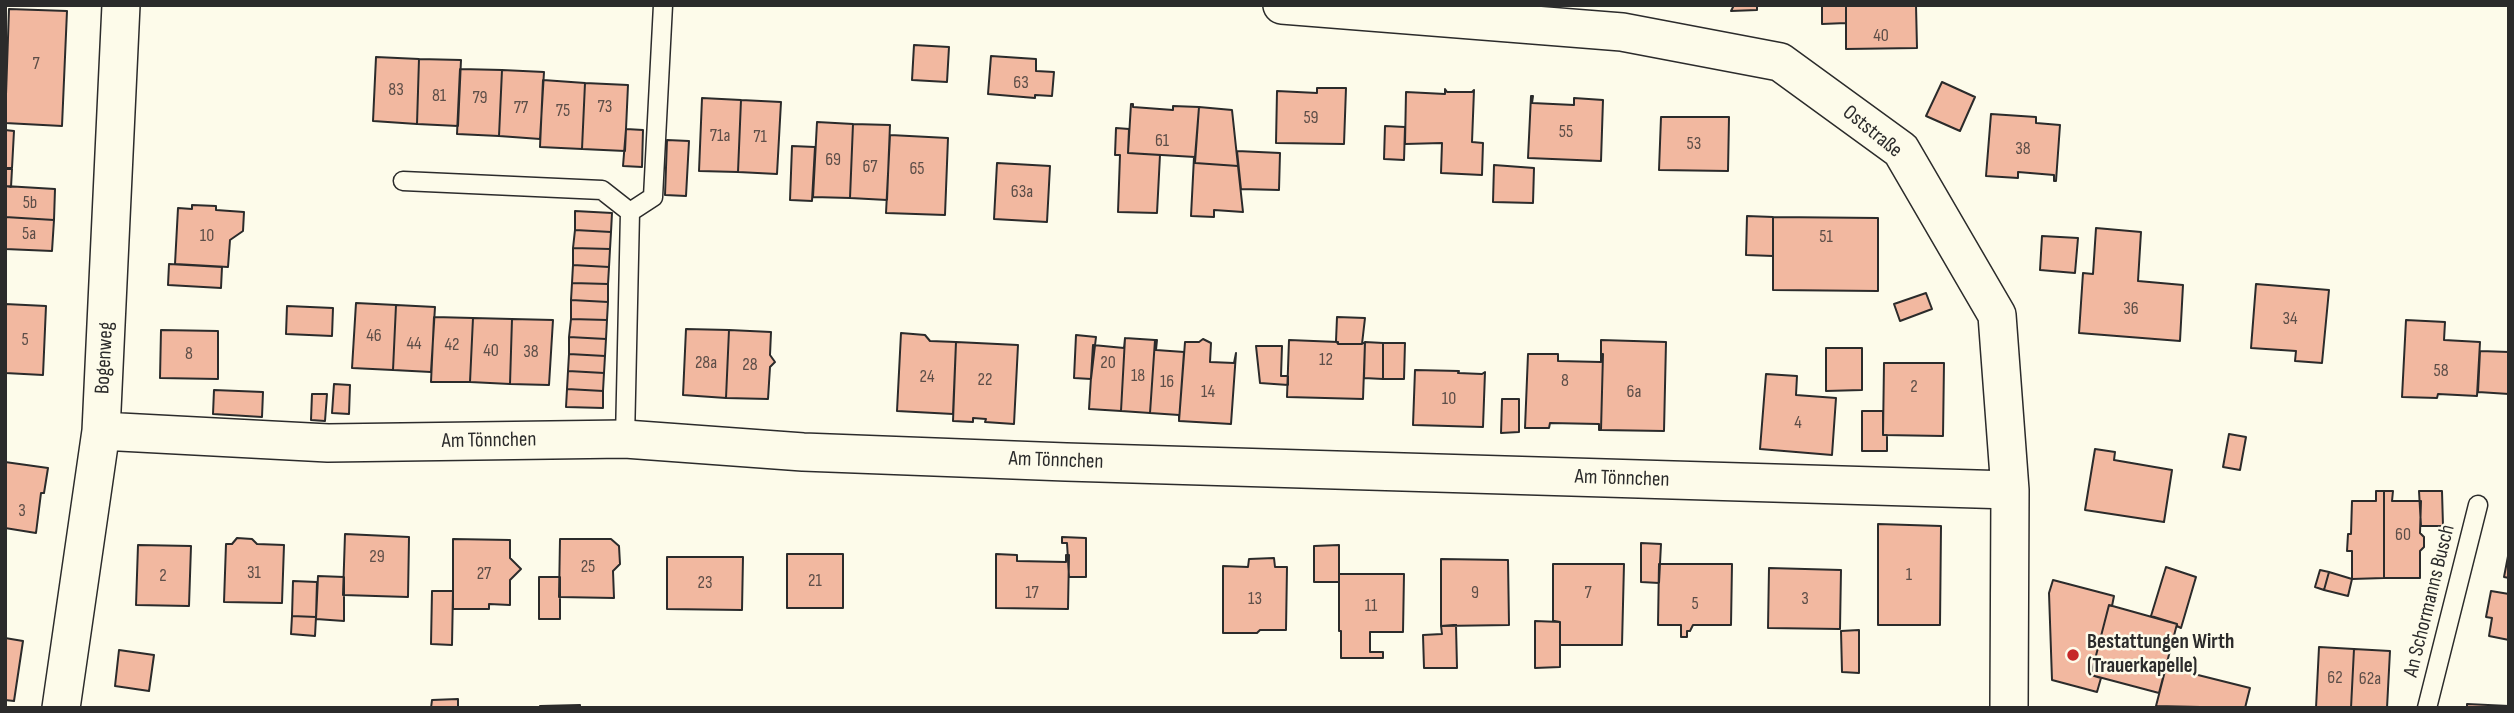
<!DOCTYPE html>
<meta charset="utf-8">
<style>
body{margin:0}
#map{position:relative;width:2514px;height:713px;overflow:hidden;background:#fdfbea;font-family:"Sofia Sans Condensed",sans-serif}
canvas{display:block}
.frame{position:absolute;inset:0;border:7px solid #2b2b2b;pointer-events:none}
</style>
<div id="map">
<canvas width="2514" height="713"></canvas>
<div class="frame"></div>
</div>
<script>
const ctx = document.querySelector('canvas').getContext('2d');
ctx.lineJoin = 'round';
function fillPath(path, color) {
  ctx.fillStyle = color;
  ctx.fill(path, 'evenodd');
}
function trace(path, color, width, dash) {
  ctx.strokeStyle = color;
  ctx.lineWidth = width;
  ctx.lineCap = dash ? 'butt' : 'round';
  ctx.setLineDash(dash || []);
  ctx.stroke(path);
}
function label(font, color, halo, rows, align = 'center') {
  ctx.font = font + ' "Sofia Sans Condensed",sans-serif';
  ctx.lineWidth = 5;
  ctx.setLineDash([]);
  ctx.textBaseline = 'middle';
  ctx.strokeStyle = halo;
  ctx.fillStyle = color;
  for (const [text, x, y, turn = 0] of rows) {
    ctx.save();
    ctx.translate(x, y);
    ctx.rotate((+turn || 0) * Math.PI / 180);
    ctx.textAlign = isNaN(turn) ? turn : align;
    if (halo) ctx.strokeText(text, 0, 0);
    ctx.fillText(text, 0, 0);
    ctx.restore();
  }
}
const building = new Path2D(`
 M1734,5H1757V10L1731,11Z
 M1822,5H1846V23L1822,24Z
 M1846,5H1916L1917,48L1846,49Z
 M9,9L67,11L62,126L5,123Z
 M914,45L949,47L947,82L912,80Z
 M991,56L1036,59V71L1054,72L1052,96L1035,95V98L988,94Z
 M376,57L419,59L417,124L373,121Z
 M419,59L461,60L458,126L417,124Z
 M460,69L502,70L499,136L457,134Z
 M502,70L544,72L540,139L499,136Z
 M543,80L585,83L582,149L540,147Z
 M1942,82L1975,97L1960,131L1926,116Z
 M585,83L628,85L625,151L582,149Z
 M1317,88H1346L1344,144L1276,143L1277,91L1317,93Z
 M1445,89L1447,92H1472L1474,90L1472,142L1483,143L1482,175L1441,173L1442,143L1405,144L1406,92L1445,94Z
 M1531,96H1533L1532,103L1574,105V98L1603,100L1601,161L1528,158Z
 M702,98L741,100L738,172L699,171Z
 M741,100L781,102L777,174L738,172Z
 M1131,104H1133V107L1173,110V106L1199,107L1195,157L1128,153Z
 M1199,107L1232,110L1238,166L1195,163Z
 M1991,114L2036,117V123L2060,125L2056,181H2054V175L2018,172V178L1986,176Z
 M1661,117H1729L1728,171L1659,170Z
 M817,122L853,124L850,198L813,197Z
 M853,124L890,125L887,200L850,198Z
 M1385,126L1405,127L1404,160L1384,159Z
 M1116,128L1129,129L1128,153L1160,155L1157,213L1118,212L1120,155H1115Z
 M626,129L643,130L642,167L623,166Z
 M5,130L14,131L12,168H5Z
 M890,135L948,138L945,215L886,213Z
 M667,140L689,141L686,196L665,195Z
 M792,146L815,147L812,201L790,200Z
 M1237,151L1280,153L1279,190L1241,189Z
 M1194,157L1195,163L1238,166L1243,212L1214,210V217L1191,216Z
 M997,163L1050,166L1047,222L994,219Z
 M1494,165L1534,168L1533,203L1493,202Z
 M5,169H12L11,187L5,186Z
 M5,186L55,189L54,220L5,217Z
 M192,205L216,206V210L244,212L243,231L230,240L228,267L175,264L178,208L192,209Z
 M575,211L612,213L611,232L575,230Z
 M1747,216L1773,217V256L1746,255Z
 M5,217L54,220L52,251L5,249Z
 M1773,217L1878,218V291L1773,290Z
 M2096,228L2141,232L2138,281L2183,285L2180,341L2079,333L2083,273L2093,274Z
 M575,230L611,232L610,249L573,248Z
 M2042,236L2078,238L2075,273L2040,270Z
 M573,248L610,249L609,267L573,265Z
 M169,264L222,267L221,288L168,285Z
 M573,265L609,267L608,284L572,283Z
 M572,283L608,284V302L571,300Z
 M2256,284L2329,290L2322,363L2295,361L2296,351L2251,348Z
 M1926,293L1932,309L1900,321L1894,304Z
 M571,300L608,302L607,320L571,319Z
 M356,303L396,305L393,370L352,368Z
 M5,304L46,306L43,375L5,373Z
 M396,305L435,307L431,372L393,370Z
 M287,306L333,308L332,336L286,334Z
 M434,317L473,318L470,382H431Z
 M1337,317L1365,318L1362,344H1338L1336,341Z
 M473,318L512,319L510,384L470,382Z
 M512,319L553,320L549,385L510,384Z
 M571,319L607,320L606,339L569,337Z
 M2406,320L2445,322L2444,340L2480,342L2477,396L2438,394L2437,398L2402,397Z
 M686,329L729,330L726,398L683,395Z
 M161,330L218,331V379L160,378Z
 M729,330L771,332L770,355L775,362L770,367L768,399L726,398Z
 M901,333L925,335L930,341L956,342L953,414L897,411Z
 M1076,335L1096,337L1091,379L1074,378Z
 M569,337L606,339L605,356L569,354Z
 M1125,338L1121,411L1089,409L1093,345L1124,348Z
 M1125,338L1155,340L1150,413L1121,411Z
 M1203,339L1211,343L1210,362L1234,363L1236,353L1231,424L1179,421L1185,342H1199Z
 M1155,340H1157L1156,350L1184,352L1179,421V415L1150,413Z
 M1289,340L1338,342V344H1362L1365,342L1363,399L1287,397Z
 M1601,340L1666,342L1664,431L1601,430L1603,354H1601Z
 M956,342L1018,345L1014,424L985,422L986,419L973,418V422L953,421Z
 M1365,342L1383,343V379L1364,378Z
 M1383,343H1405L1404,379H1383Z
 M1256,346H1282L1281,376H1288V385L1260,383Z
 M1826,348H1862V390L1826,391Z
 M2480,351L2509,352V394L2478,392Z
 M569,354L605,356L604,373L568,371Z
 M1528,354H1558V361L1601,362V354H1603L1601,430H1599V424L1550,423L1549,428H1525Z
 M1884,363H1944L1943,436L1883,435Z
 M1415,370L1459,371L1458,373L1482,374L1485,372L1483,427L1413,425Z
 M568,371L604,373L603,391L567,389Z
 M1766,374L1797,376L1796,395L1836,398L1832,455L1760,449Z
 M334,384L350,385L349,414L332,413Z
 M567,389L603,391V408L566,407Z
 M214,390L263,392L262,417L213,414Z
 M312,394H327L325,421L311,420Z
 M1502,399H1519V432L1501,433Z
 M1862,411H1883V435H1887V451H1862Z
 M2229,434L2246,437L2240,470L2223,467Z
 M2095,449L2115,452L2114,460L2172,470L2164,522L2085,510Z
 M5,462L48,468L44,493H41L36,533L5,528Z
 M2376,491H2384V578L2352,579V551H2347L2348,534H2351L2352,501H2376Z
 M2384,491H2393L2392,501H2421L2420,533L2424,537V547L2420,551V578H2384Z
 M2419,491H2442L2443,526H2421Z
 M1878,524L1941,526L1940,625H1878Z
 M345,534L409,537L408,597L343,595Z
 M1062,537L1086,538V577H1069L1067,543H1062Z
 M237,538L252,539L257,544L284,545L282,603L224,602L226,544H232Z
 M453,539L510,540V558L521,569L510,580V605L489,604V609H453Z
 M560,539H611L619,546L620,564L613,571L614,598L559,597Z
 M1641,543L1661,544L1659,583L1641,582Z
 M138,545L191,546L189,606L136,605Z
 M1339,545V582H1314V546Z
 M2509,551V578L2504,577Z
 M787,554H843V608H787Z
 M996,554L1017,555V561L1066,562V555H1069L1068,609L996,608Z
 M667,557H743L742,610L667,609Z
 M1274,558L1275,567H1287L1286,630H1260L1257,633H1223V566L1248,567L1249,559Z
 M1441,559L1508,560L1509,625L1441,626Z
 M1553,564H1624L1622,645H1560V622L1553,621Z
 M1659,564H1732L1731,625H1693L1690,631H1687V637H1681V625H1658Z
 M2166,567L2196,577L2181,628L2177,626V624L2151,616Z
 M1769,568L1841,570L1840,629L1768,628Z
 M2320,570L2329,572L2324,590L2315,587Z
 M2329,572L2352,579L2348,596L2324,590Z
 M1339,574H1404L1403,632H1370V652H1383V658H1341V631H1339Z
 M318,576L344,577V621L316,619Z
 M539,577H560V619H539Z
 M2053,580L2114,596L2112,606L2109,605L2091,675L2101,678L2097,692L2052,680L2049,593Z
 M293,581L317,582L316,617L292,616Z
 M432,591H453L452,645L431,644Z
 M2491,591L2509,594V640L2489,636L2492,618L2486,617Z
 M2109,605L2177,624L2159,693L2091,675Z
 M292,616L316,617L315,636L291,634Z
 M1535,621L1560,622V667L1535,668Z
 M1456,625L1457,668H1424L1423,635L1442,634L1441,626Z
 M1859,630V673L1842,672L1841,631Z
 M5,638L23,641L14,701L5,700Z
 M2319,647L2354,649L2351,708H2316Z
 M2354,649L2390,651L2387,708H2351Z
 M119,650L154,655L149,691L115,686Z
 M2166,667L2250,688L2245,708L2156,706Z
 M458,699V708H431L432,700Z
 M2467,704L2509,706V708H2467Z
 M580,705V708H540V706Z`);
fillPath(building, '#f2b8a0');
trace(building, '#2b2b2b', 2);
const service = new Path2D(`
 M403,181L602,190L630,212
 M625,439L630,212L653,197L663,5
 M2427,708L2478,505`);
const minor = new Path2D(`
 M1282,5L1622,32L1780,62L1901,150L1997,315L2010,490L2009,708
 M101,431L328,443L625,439L803,452L1066,462L2010,490
 M61,708L101,431L121,5`);
trace(service, '#2b2b2b', 21);
trace(minor, '#2b2b2b', 40);
trace(service, '#fdfbea', 18);
trace(minor, '#fdfbea', 37);
for (const [x, y, r, color] of [
 [2073,655,7,"#c62828"]
]) {
  const dot = new Path2D();
  dot.arc(x, y, r, 0, 2 * Math.PI);
  ctx.fillStyle = color;
  ctx.fill(dot);
  trace(dot, '#fdfbea', 2.5);
}
label('18px', '#5d4e48', null, [
 ["40",1881,36],
 ["7",36,64],
 ["63",1021,83],
 ["83",396,90],
 ["81",439,96],
 ["79",480,98],
 ["73",605,107],
 ["77",521,108],
 ["75",563,111],
 ["59",1311,118],
 ["55",1566,132],
 ["71a",720,136],
 ["71",760,137],
 ["61",1162,141],
 ["53",1694,144],
 ["38",2023,149],
 ["69",833,160],
 ["67",870,167],
 ["65",917,169],
 ["63a",1022,192],
 ["5b",30,203],
 ["5a",29,234],
 ["10",207,236],
 ["51",1826,237],
 ["36",2131,309],
 ["34",2290,319],
 ["46",374,336],
 ["5",25,340],
 ["44",414,344],
 ["42",452,345],
 ["40",491,351],
 ["38",531,352],
 ["8",189,354],
 ["12",1326,360],
 ["28a",706,363],
 ["20",1108,363],
 ["28",750,365],
 ["58",2441,371],
 ["18",1138,376],
 ["24",927,377],
 ["22",985,380],
 ["8",1565,381],
 ["16",1167,382],
 ["2",1914,387],
 ["14",1208,392],
 ["6a",1634,392],
 ["10",1449,399],
 ["4",1798,423],
 ["3",22,511],
 ["60",2403,535],
 ["29",377,557],
 ["25",588,567],
 ["31",254,573],
 ["27",484,574],
 ["1",1909,575],
 ["2",163,576],
 ["21",815,581],
 ["23",705,583],
 ["17",1032,593],
 ["9",1475,593],
 ["7",1588,593],
 ["13",1255,599],
 ["3",1805,599],
 ["5",1695,604],
 ["11",1371,606],
 ["62",2335,678],
 ["62a",2370,679]
]);
label('21px', '#2b2b2b', '#fdfbea', [
 ["Oststraße",1872,132,39],
 ["Bogenweg",105,358,-87],
 ["Am Tönnchen",489,441,-1],
 ["Am Tönnchen",1056,461,2],
 ["Am Tönnchen",1622,479,2],
 ["An Schormanns Busch",2430,601,-76]
]);
label('bold 21px', '#2b2b2b', '#fdfbea', [
 ["Bestattungen Wirth",2087,643],
 ["(Trauerkapelle)",2087,667]
], 'left');
</script>
